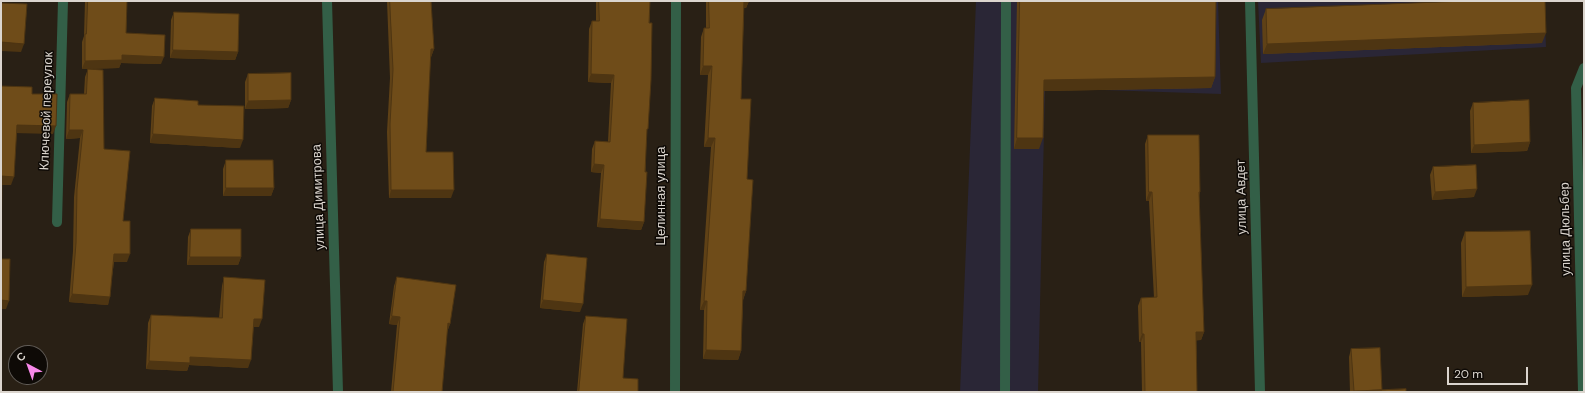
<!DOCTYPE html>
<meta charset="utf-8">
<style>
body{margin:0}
#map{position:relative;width:1585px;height:393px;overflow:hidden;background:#292015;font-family:"DM Sans",sans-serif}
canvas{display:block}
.frame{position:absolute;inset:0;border:2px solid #dbd5ce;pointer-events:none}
.north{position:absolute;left:8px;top:345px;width:40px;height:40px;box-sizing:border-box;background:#0e0a06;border:1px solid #605b56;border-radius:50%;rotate:319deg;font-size:11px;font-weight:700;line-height:16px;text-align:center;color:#dbd5ce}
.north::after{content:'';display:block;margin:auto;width:14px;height:18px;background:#f888ea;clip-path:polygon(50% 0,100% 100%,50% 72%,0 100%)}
.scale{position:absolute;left:1447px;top:367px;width:81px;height:18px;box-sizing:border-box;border:2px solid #dbd5ce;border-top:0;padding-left:5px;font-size:12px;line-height:14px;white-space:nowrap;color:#dbd5ce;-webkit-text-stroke:3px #0e0a06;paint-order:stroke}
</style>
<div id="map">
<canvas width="1585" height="393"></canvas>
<div class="frame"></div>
<div class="north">С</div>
<div class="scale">20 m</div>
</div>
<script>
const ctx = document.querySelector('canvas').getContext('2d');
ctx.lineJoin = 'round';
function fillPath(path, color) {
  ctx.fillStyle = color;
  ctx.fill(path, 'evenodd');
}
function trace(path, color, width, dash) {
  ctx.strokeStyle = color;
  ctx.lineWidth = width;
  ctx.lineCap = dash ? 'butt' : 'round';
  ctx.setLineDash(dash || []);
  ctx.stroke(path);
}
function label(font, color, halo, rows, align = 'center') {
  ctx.font = font + ' "DM Sans",sans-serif';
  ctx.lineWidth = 3;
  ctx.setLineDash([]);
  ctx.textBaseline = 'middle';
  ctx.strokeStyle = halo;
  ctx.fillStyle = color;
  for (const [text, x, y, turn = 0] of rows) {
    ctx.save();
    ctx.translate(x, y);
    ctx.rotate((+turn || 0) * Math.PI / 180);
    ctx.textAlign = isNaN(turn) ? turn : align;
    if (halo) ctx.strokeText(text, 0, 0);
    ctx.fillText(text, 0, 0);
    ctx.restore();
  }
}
fillPath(new Path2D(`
 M976,1H1218L1221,94L1045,88L1038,392H960Z
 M1258,1H1544L1546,47L1261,63Z`), '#2a2636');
trace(new Path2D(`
 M327,1L338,392
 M1250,1L1260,392
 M57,222L63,1
 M675,392L676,1
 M1005,392L1006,1
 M1583,392L1576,88L1584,68`), '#335f47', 10);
fillPath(new Path2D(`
 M85,1H127L126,33L161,64L121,63L119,68L82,69V42L84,36Z
 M387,1H431L434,49L431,57H430L426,152L451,198H389L387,132L390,78Z
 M596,1H650L644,222L641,230L597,227L601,173L591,172L592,149L595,141L608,142L611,83L588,82L589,29L592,21H596Z
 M706,1H749L746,8H744L741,99L747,179L746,291L743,300L741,351L738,360L703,359L704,310H700L711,147H704L708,75H700L701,37L704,28H706Z
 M1017,1H1216L1215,77L1211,88L1044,91L1039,149H1014Z
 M1266,9L1542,43L1263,54L1262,20Z
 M174,12L238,52L235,60L170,58L171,20Z
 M88,69L104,149L123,221L127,262H114L108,305L69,302L73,251L74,197L80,138L66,139L67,102L70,94H84L85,77Z
 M248,74L291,100L288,108L245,109V82Z
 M155,98L240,148L150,143L152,106Z
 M1473,103L1530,142L1527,151L1471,153L1470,111Z
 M1148,135L1200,192L1199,196L1204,332L1201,340H1196L1197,392H1142L1141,342H1139L1138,306L1141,298H1154L1149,201H1146L1145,144Z
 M226,160L274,188L271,196H223V169Z
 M1433,167L1474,197L1432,200L1430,175Z
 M191,229L241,257L238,265H187L188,237Z
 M1465,232L1528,295L1462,297L1461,243Z
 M547,254L580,312L540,308L544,262Z
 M224,277L259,327H253L248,368L189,365L187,371L146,369L148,323L151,315L219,318L222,286Z
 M397,277L450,324L447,332L442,392H391L397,325L389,324L394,286Z
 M586,316L623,378L638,392H577L583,324Z
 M1351,349L1382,390L1406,392H1350L1349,357Z`), '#5f4116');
fillPath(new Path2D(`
 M743,1H749L746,8H741Z
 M1546,33L1542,43L1263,54L1267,44Z
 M1,42L24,44L21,52L1,51Z
 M431,49H434L431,57H428Z
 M173,50L238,52L235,60L170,58Z
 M122,55L164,57L161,64L121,63L119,68L82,69L85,61Z
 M703,66H712L708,75H700Z
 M591,74L614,75L611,83L588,82Z
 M1215,77L1211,88L1040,91L1044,80Z
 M291,100L288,108L245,109L248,101Z
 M17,125L56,126L53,134L14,133Z
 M69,130H83L80,138L66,139Z
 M153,134L243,140L240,148L150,143Z
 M708,138H715L711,147H704Z
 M1017,138H1043L1039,149H1014Z
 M1530,142L1527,151L1471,153L1474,145Z
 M594,164L604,165L601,173L591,172Z
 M2,176L14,177L11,185H1Z
 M226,188H274L271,196H223Z
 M1477,189L1474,197L1432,200L1435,192Z
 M391,190H454L451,198H389Z
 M1149,192H1152L1149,201H1146Z
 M600,219L644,222L641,230L597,227Z
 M114,254H130L127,262H111Z
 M190,257H241L238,265H187Z
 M1532,285L1528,295L1462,297L1466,287Z
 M743,291H746L743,300Z
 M72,294L110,297L108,305L69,302Z
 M1,300L9,301L6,309H1Z
 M543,300L583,304L580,312L540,308Z
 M704,301H707L704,310H700Z
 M392,316L400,317L397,325L389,324Z
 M254,319H262L259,327H251Z
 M448,323L450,324L447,332Z
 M1196,332H1204L1201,340L1193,341Z
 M1142,334H1144L1141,342H1139Z
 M706,350L741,351L738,360L703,359Z
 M190,357L251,360L248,368L189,365L187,371L146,369L149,361Z
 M1382,390V392H1354V391Z`), '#4e3512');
const building = new Path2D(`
 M88,1H127L126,33L165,35L164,57L122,55V60L85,61V34H86Z
 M390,1H431L434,49H431L426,152H453L454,190H391L390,124L393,70Z
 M599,1H650L649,23H652L651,80L648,129H647L645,172H647L644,222L600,219L604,165L594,164L595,141L610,142L614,75L591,74L592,21H599Z
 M709,1H744L741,99H751L747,179L753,180L746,291H743L741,351L706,350L707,301H704L715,138H708L712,66H703L704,28H709Z
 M1020,1H1216L1215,77L1044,80L1043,138H1017Z
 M1466,1H1545L1546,33L1267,44L1266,9Z
 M1,3L27,4L24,44L1,42Z
 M174,12L239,14L238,52L173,50Z
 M88,69L103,70L104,149L130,151L123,221H130V254H114L110,297L72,294L76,243L77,189L83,130H69L70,94H86Z
 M291,73V100L248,101V74Z
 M1,86L32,87V94H57L56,126L17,125L14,177L2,176L1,249Z
 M155,98L198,101V105L244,106L243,140L153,134Z
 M1529,100L1530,142L1474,145L1473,103Z
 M1148,135H1199L1200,192H1199L1204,332H1196L1197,392H1145L1144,334H1142L1141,298L1157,297L1152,192H1149Z
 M226,160H273L274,188H226Z
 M1476,165L1477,189L1435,192L1433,167Z
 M191,229H241V257H190Z
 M1530,231L1532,285L1466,287L1465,232Z
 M547,254L587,258L583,304L543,300Z
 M1,259H10L9,301L1,300Z
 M224,277L265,280L262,319H254L251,360L190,357V363L149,361L151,315L222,318Z
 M397,277L456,285L450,324L448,323L442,392H393L400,317L392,316Z
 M586,316L627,319L623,378L638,379V392H579Z
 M1380,348L1382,390L1354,391L1351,349Z
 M1406,389V392H1367V391Z`);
fillPath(building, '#6f4c19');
trace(building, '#4e3512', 1);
label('13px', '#dbd5ce', '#0e0a06', [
 ["Ключевой переулок",47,111,-88],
 ["Целинная улица",662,196,-90],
 ["улица Димитрова",319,197,-92],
 ["улица Авдет",1242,197,-91],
 ["улица Дюльбер",1566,229,-91]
]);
</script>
